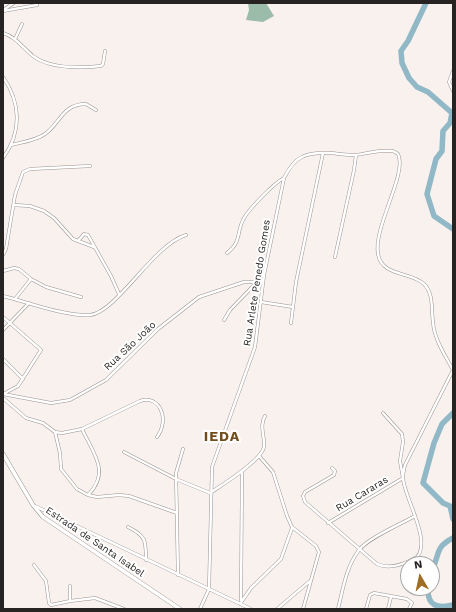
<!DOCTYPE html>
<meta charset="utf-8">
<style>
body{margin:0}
#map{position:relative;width:456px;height:612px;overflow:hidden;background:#f9f1ee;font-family:"Work Sans",sans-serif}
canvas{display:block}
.frame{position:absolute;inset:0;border:4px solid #262322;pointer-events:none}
.north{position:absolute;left:400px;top:556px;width:40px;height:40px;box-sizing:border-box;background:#fff;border:1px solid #a8a7a7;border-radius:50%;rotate:351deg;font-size:11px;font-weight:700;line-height:16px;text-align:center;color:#262322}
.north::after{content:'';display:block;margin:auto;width:14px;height:18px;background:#9f6d23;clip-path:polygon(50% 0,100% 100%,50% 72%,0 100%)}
</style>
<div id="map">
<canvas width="456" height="612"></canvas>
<div class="frame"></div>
<div class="north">N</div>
</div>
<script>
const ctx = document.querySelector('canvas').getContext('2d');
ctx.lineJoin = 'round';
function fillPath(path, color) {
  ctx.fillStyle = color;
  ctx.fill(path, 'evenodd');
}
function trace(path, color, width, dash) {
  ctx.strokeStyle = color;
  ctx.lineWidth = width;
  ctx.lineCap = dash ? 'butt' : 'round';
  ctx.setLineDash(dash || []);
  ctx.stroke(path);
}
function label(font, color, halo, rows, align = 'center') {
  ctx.font = font + ' "Work Sans",sans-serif';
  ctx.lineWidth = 4;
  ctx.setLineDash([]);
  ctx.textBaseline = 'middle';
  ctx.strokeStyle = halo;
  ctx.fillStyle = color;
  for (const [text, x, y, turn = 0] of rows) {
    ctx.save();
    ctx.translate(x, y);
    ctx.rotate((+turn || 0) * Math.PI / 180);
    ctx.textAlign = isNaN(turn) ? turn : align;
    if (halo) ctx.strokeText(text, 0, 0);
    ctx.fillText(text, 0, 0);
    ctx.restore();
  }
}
fillPath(new Path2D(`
 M248,3H266L274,16L263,22L246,20L249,10Z`), '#9bbca8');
trace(new Path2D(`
 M426,3L408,41L401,51L402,63L409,78L417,87L428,92L452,113L450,123L443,131L442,151L436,159L427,194L434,216L453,229
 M453,413L442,424L434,443L423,483L443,503L450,506L453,519
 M432,570C440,554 435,547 453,538
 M428,588C427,606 438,609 453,605`), '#90b8c6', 5.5);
const street = new Path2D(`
 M3,10L14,3
 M3,11L37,5
 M3,33C16,37 23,48 33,56C50,69 81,68 101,66L103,64L105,51
 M15,39L22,24
 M453,71L449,82L453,91
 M3,77C21,103 22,132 3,158
 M11,145C22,142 35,141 45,134C60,124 62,104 86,104L96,110
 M14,205L30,206L44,211L54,218L73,239L94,247
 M78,241L84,234L88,235L111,276L119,294
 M227,253C242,242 236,232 244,218C250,208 274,183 284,178
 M3,255L6,249L15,195L23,172L30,169L90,166
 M335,257L354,170L356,155
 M3,271L14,268L19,269L31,279L46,287L81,297
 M3,296C27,302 67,317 90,315C117,312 153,245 186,235
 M15,299L31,279
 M261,302L293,307
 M3,317L41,350L18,386L5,393
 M224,320L230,310L258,281
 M291,323L296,282L323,153
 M3,330L29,303
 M3,359L23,379
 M3,394L51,403L70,400L106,380L158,329L199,297L244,282H263
 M3,398L26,418L43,423L55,432L62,433L82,429L140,401C160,394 170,420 157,437
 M82,429C93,453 111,472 88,495
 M55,432L60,453L61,469L77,489L88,495L97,497L119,495L129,496L177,513
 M124,452L176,479L210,493C222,485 261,461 264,447C265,436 259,426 265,416
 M259,456L273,472L287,516L292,527L316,546L319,552L303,609
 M332,468L335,471L334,475L305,492L303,496L305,502L377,564C390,570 405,564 417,557C432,541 404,497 403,478C403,474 404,469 405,465L453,370
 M35,506L251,609
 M328,523L403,478L400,461L403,442L402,434L383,413
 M128,527C146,536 146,540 146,560
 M34,565L46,581L49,603L51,605L70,601L95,598L124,609
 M178,575L176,473L183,449
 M241,600L242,471
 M70,601V586
 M240,604L251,588L281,559L292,528
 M200,609L209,589L212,467L255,347L264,275L284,178C288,170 293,161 302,157C317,149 338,155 355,155C367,154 379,149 392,151C394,151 395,152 398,154C408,173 373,227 378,254C382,277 410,271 424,284C434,294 431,309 433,322C434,339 445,355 453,370
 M277,609L310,581
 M338,609C343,589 346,567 359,550C368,538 401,524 415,516
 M366,609L370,595L374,593L407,599L412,603L409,609
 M388,609L391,597`);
const secondary = new Path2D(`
 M3,454L33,505L43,517L180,609`);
trace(street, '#99928f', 3.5);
trace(secondary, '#99928f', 4.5);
trace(street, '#fff', 2.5);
trace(secondary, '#fff', 3.5);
label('10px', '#262322', '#fff', [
 ["Rua Arlete Penedo Gomes",257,283,-81],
 ["Rua São João",130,346,-43],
 ["Rua Cararas",362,494,-31],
 ["Estrada de Santa Isabel",95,542,34]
]);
ctx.letterSpacing = '1px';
label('bold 14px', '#714d1c', '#fff', [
 ["IEDA",222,437]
]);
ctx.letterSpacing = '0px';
</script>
